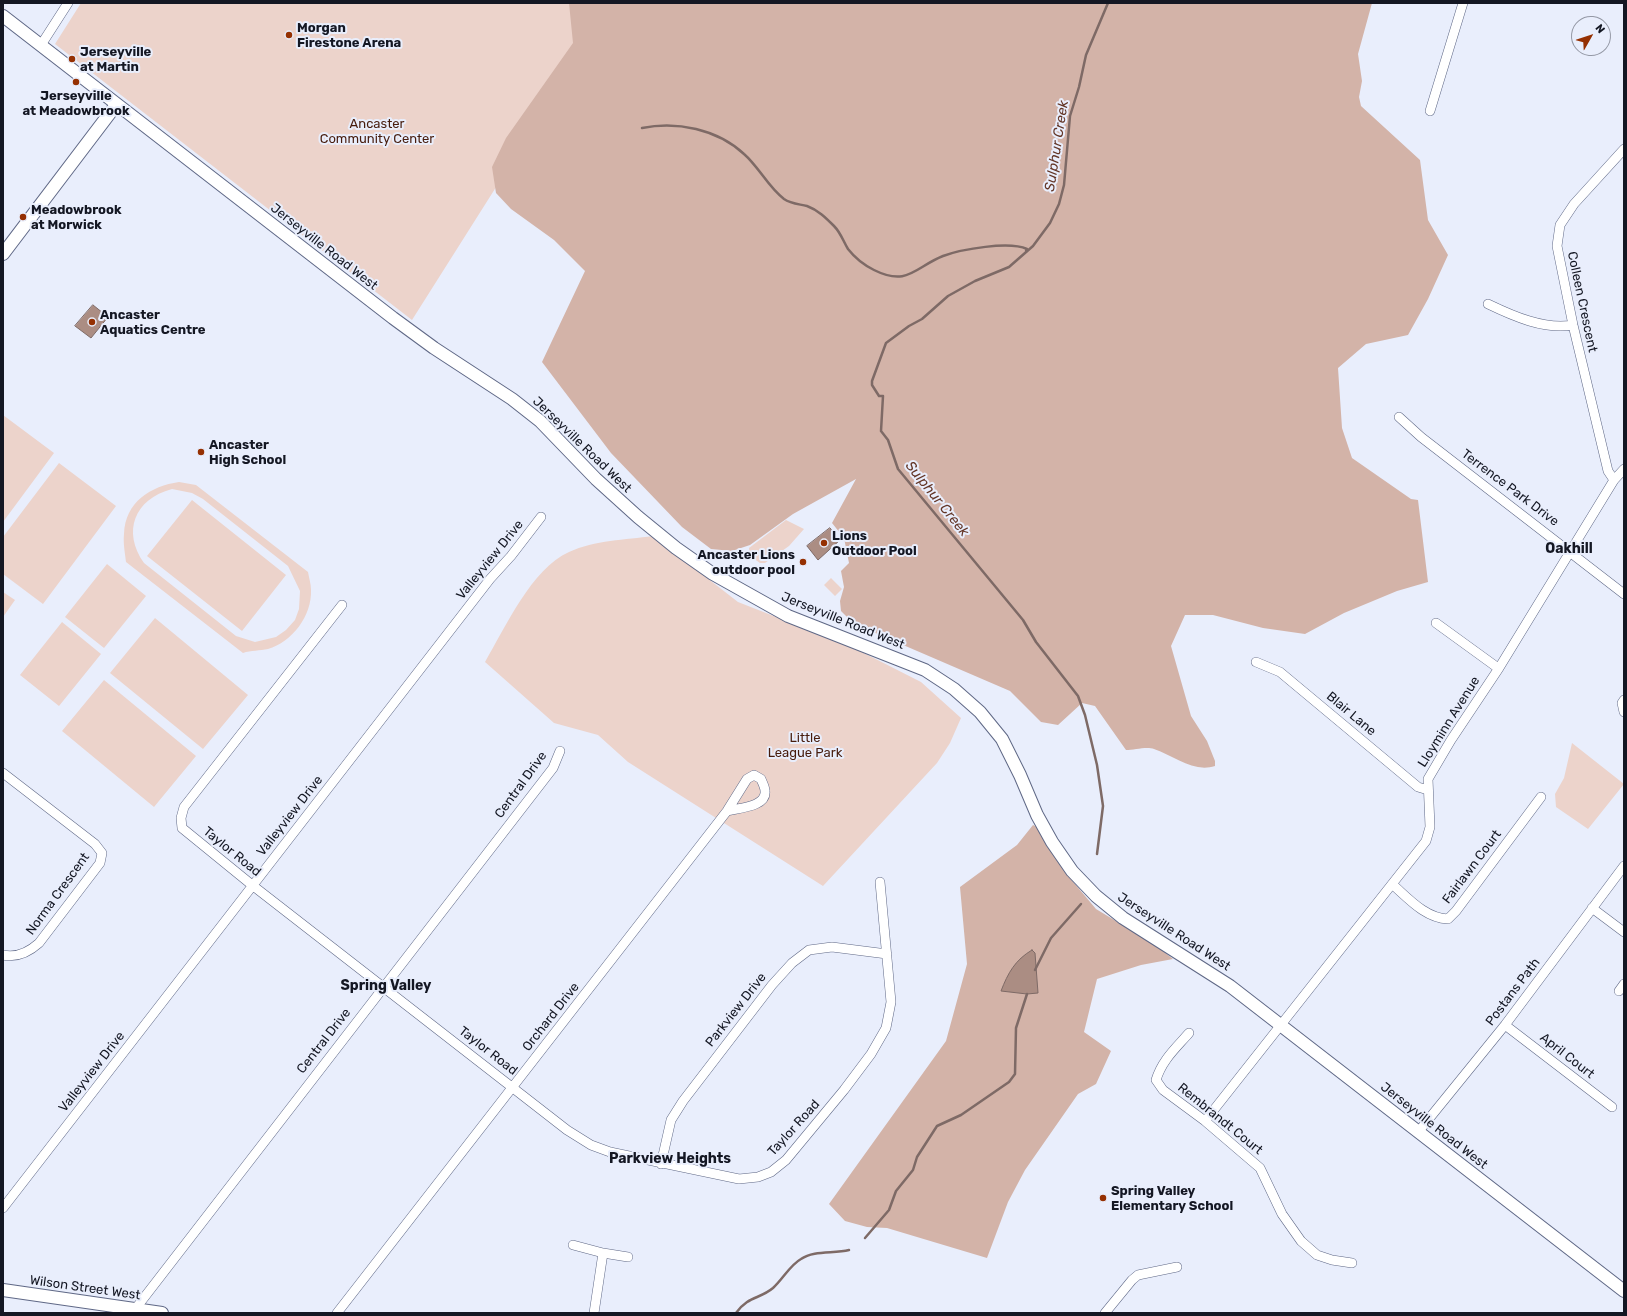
<!DOCTYPE html>
<style>
body{margin:0}
#map{position:relative;width:1627px;height:1316px;overflow:hidden;background:#e9eefc;font-family:Rubik,sans-serif}
canvas{display:block}
.frame{position:absolute;inset:0;border:4px solid #141723;pointer-events:none}
.north{position:absolute;left:1571px;top:16px;width:40px;height:40px;box-sizing:border-box;background:#e9eefc;border:1px solid #9498a5;border-radius:50%;rotate:51deg;font-size:11px;font-weight:700;line-height:16px;text-align:center;color:#141723}
.north::after{content:'';display:block;margin:auto;width:14px;height:18px;background:#953002;clip-path:polygon(50% 0,100% 100%,50% 72%,0 100%)}
</style>
<div id="map">
<canvas width="1627" height="1316"></canvas>
<div class="frame"></div>
<div class="north">N</div>
</div>
<script>
const ctx = document.querySelector('canvas').getContext('2d');
ctx.lineJoin = 'round';
function fillPath(path, color) {
  ctx.fillStyle = color;
  ctx.fill(path, 'evenodd');
}
function trace(path, color, width, dash) {
  ctx.strokeStyle = color;
  ctx.lineWidth = width;
  ctx.lineCap = dash ? 'butt' : 'round';
  ctx.setLineDash(dash || []);
  ctx.stroke(path);
}
function label(font, color, halo, rows, align = 'center') {
  ctx.font = font + ' Rubik,sans-serif';
  ctx.lineWidth = 4;
  ctx.setLineDash([]);
  ctx.textBaseline = 'middle';
  ctx.strokeStyle = halo;
  ctx.fillStyle = color;
  for (const [text, x, y, turn = 0] of rows) {
    ctx.save();
    ctx.translate(x, y);
    ctx.rotate((+turn || 0) * Math.PI / 180);
    ctx.textAlign = isNaN(turn) ? turn : align;
    if (halo) ctx.strokeText(text, 0, 0);
    ctx.fillText(text, 0, 0);
    ctx.restore();
  }
}
fillPath(new Path2D(`
 M81,3H622L579,56L412,320L55,44Z
 M3,415L54,453L3,522Z
 M59,463L116,506L43,604L3,574V537Z
 M179,482L196,485L308,572C309,578 311,584 311,590C312,616 292,642 268,649C260,651 251,650 243,653L126,562C125,553 123,543 124,534C125,502 151,486 179,482ZM172,489L192,493L203,499L288,566L300,591L299,609L295,620L286,630L276,637L255,642L236,636L144,563C122,532 134,499 172,489Z
 M192,500L286,575L242,631L147,556Z
 M786,520L804,529L789,546L765,563H760L750,556L749,548Z
 M653,536L738,602L850,646L921,682L961,718L950,743L937,763L823,886L628,762L598,735L554,723L485,662C505,628 532,568 569,552C595,540 625,540 653,536Z
 M107,564L146,596L104,648L65,617Z
 M831,578L842,589L835,596L824,585Z
 M3,592L15,600L3,617Z
 M155,618L248,695L203,749L110,673Z
 M62,622L101,654L59,706L20,675Z
 M104,680L196,756L154,807L62,731Z
 M1572,743L1624,784L1588,829L1556,807L1555,794L1564,778Z`), '#ecd3cb');
fillPath(new Path2D(`
 M569,3H1372L1358,54L1362,81L1359,97L1361,106L1420,160L1428,220L1448,255L1428,299L1408,335L1366,344L1338,368L1342,428L1352,458L1411,499L1418,500L1428,582L1397,591L1344,613L1305,634L1263,628L1213,615H1185L1171,646L1191,716L1207,741L1215,761V766C1193,773 1175,756 1154,749C1147,746 1134,750 1126,750L1095,706L1082,703L1058,725L1041,722L1010,691L873,632L849,619L841,611L840,601L844,587L841,571L849,563L844,538L832,523L856,479L793,514L750,545L732,551L711,549L682,527L611,453L542,362L585,271L554,240L511,209L496,193L492,167L506,138L573,43Z
 M1033,825L1039,828L1054,850L1064,871L1096,909L1154,944L1173,959L1141,965L1097,979L1084,1032L1111,1051L1096,1084L1078,1094L1025,1170L1008,1202L987,1258L887,1228L867,1227L845,1221L829,1204L946,1041L967,964L960,887L1017,845ZM1035,953V970L1002,991Z`), '#d3b3a8');
const water = new Path2D(`
 M93,305L108,317L91,338L75,326Z
 M830,528L840,540L818,560L807,546Z
 M1032,950L1035,953L1038,993L1027,994L1001,991C1008,973 1015,960 1032,950Z`);
fillPath(water, '#ab8d83');
trace(water, '#7e6a66', 1);
trace(new Path2D(`
 M642,128C677,121 717,129 744,154C759,167 768,187 784,199C791,204 799,204 807,206C818,210 826,218 834,226C841,233 843,241 848,249C855,258 864,265 874,270C908,287 915,267 943,256C962,249 1009,241 1027,249L1026,251
 M1097,854L1103,806L1097,765L1085,715L1078,696L1036,642L1023,620L898,469L888,440L881,431L883,396H879L872,385V381L886,343L909,326L922,319L948,296L975,281L1009,267L1033,246L1050,223L1059,204L1064,185L1070,116L1079,87L1086,55L1108,3
 M1035,970L1051,938L1081,904
 M865,1238L889,1210L896,1191L913,1170L917,1157L937,1126L961,1115L1009,1082L1015,1074L1016,1028L1027,994
 M736,1313C748,1296 760,1299 773,1288C783,1279 790,1265 801,1259C814,1250 834,1254 849,1250`), '#7e6a66', 2.5);
const street = new Path2D(`
 M41,45L68,3
 M1430,111L1463,3
 M1488,304C1513,316 1544,330 1573,325
 M1399,417L1421,437L1624,594
 M1614,480L1608,471L1573,325L1557,246L1560,225L1574,204L1624,149
 M342,605L184,807L181,818L182,828L252,885L567,1130L591,1145L610,1152L739,1179L758,1177L771,1172L786,1160L844,1090L871,1054L886,1028L891,1002L880,882
 M1436,623L1498,668
 M1256,662L1280,672L1418,787L1428,790
 M1624,700L1622,703L1624,712
 M3,773L95,844L102,853L100,863L39,943C29,952 17,958 3,955
 M1392,884C1408,898 1425,918 1448,919L1456,911L1541,797
 M1592,908L1624,932
 M1619,991L1624,984
 M1505,1025L1612,1107
 M1189,1033C1176,1048 1162,1060 1156,1080L1163,1090L1205,1121L1260,1168L1282,1214L1301,1241L1317,1255L1332,1260L1352,1263
 M1205,1121L1426,841L1430,827L1428,779L1451,740L1499,668L1614,480L1624,469
 M1419,1131L1505,1025L1624,866
 M661,1164L671,1120L683,1101L772,985L792,963L809,950L832,947L887,954
 M3,1208L490,579L511,556L541,517
 M573,1245L603,1253L594,1313
 M603,1253L628,1257
 M136,1308L553,768L560,751
 M337,1313L727,811L747,779L754,775L761,779C762,782 765,787 765,791C767,807 738,808 727,811
 M1105,1313L1132,1280L1138,1275L1177,1267`);
const secondary = new Path2D(`
 M3,16L393,318L434,348L512,399L540,421L596,479L638,517L676,548L713,574L788,616L925,670L954,689L980,712L1002,739L1020,775L1037,815L1052,842L1072,871L1096,896L1123,918L1230,986L1624,1291
 M3,254L116,105
 M3,1290L162,1313`);
trace(street, '#5f6886', 10);
trace(secondary, '#5f6886', 14);
trace(street, '#fff', 9);
trace(secondary, '#fff', 12);
for (const [x, y, r, color] of [
 [289,35,4,"#953002"],
 [72,59,4,"#953002"],
 [76,82,4,"#953002"],
 [23,217,4,"#953002"],
 [92,322,4,"#953002"],
 [201,452,4,"#953002"],
 [824,543,4,"#953002"],
 [803,562,4,"#953002"],
 [1103,1198,4,"#953002"]
]) {
  const dot = new Path2D();
  dot.arc(x, y, r, 0, 2 * Math.PI);
  ctx.fillStyle = color;
  ctx.fill(dot);
  trace(dot, '#e9eefc', 1.5);
}
label('bold 13px', '#141723', '#e9eefc', [
 ["Morgan",297,28],
 ["Firestone Arena",297,43],
 ["Jerseyville",80,52],
 ["at Martin",80,67],
 ["Jerseyville",76,96,"center"],
 ["at Meadowbrook",76,111,"center"],
 ["Meadowbrook",31,210],
 ["at Morwick",31,225],
 ["Ancaster",100,315],
 ["Aquatics Centre",100,330],
 ["Ancaster",209,445],
 ["High School",209,460],
 ["Lions",832,536],
 ["Outdoor Pool",832,551],
 ["Ancaster Lions",795,555,"right"],
 ["outdoor pool",795,570,"right"],
 ["Spring Valley",1111,1191],
 ["Elementary School",1111,1206]
], 'left');
label('13px', '#471c0d', '#e9eefc', [
 ["Ancaster",377,124],
 ["Community Center",377,139],
 ["Little",805,738],
 ["League Park",805,753]
]);
label('13px', '#141723', '#e9eefc', [
 ["Jerseyville Road West",324,247,38],
 ["Colleen Crescent",1582,302,78],
 ["Jerseyville Road West",582,445,44],
 ["Terrence Park Drive",1510,488,37],
 ["Valleyview Drive",490,560,-51],
 ["Jerseyville Road West",843,621,22],
 ["Blair Lane",1351,714,40],
 ["Lloyminn Avenue",1449,722,-58],
 ["Central Drive",521,785,-54],
 ["Valleyview Drive",290,816,-52],
 ["Taylor Road",232,852,39],
 ["Fairlawn Court",1472,867,-53],
 ["Norma Crescent",58,894,-54],
 ["Jerseyville Road West",1174,932,33],
 ["Postans Path",1513,992,-53],
 ["Parkview Drive",736,1010,-52],
 ["Orchard Drive",551,1017,-52],
 ["Central Drive",324,1041,-52],
 ["Taylor Road",488,1051,38],
 ["April Court",1567,1056,38],
 ["Valleyview Drive",92,1072,-52],
 ["Rembrandt Court",1220,1119,39],
 ["Jerseyville Road West",1434,1126,38],
 ["Taylor Road",794,1128,-48],
 ["Wilson Street West",85,1288,8]
]);
label('italic 14px', '#633526', '#e9eefc', [
 ["Sulphur Creek",1057,146,-81],
 ["Sulphur Creek",937,499,51]
]);
label('bold 14px', '#141723', '#e9eefc', [
 ["Oakhill",1569,549],
 ["Spring Valley",386,986],
 ["Parkview Heights",670,1159]
]);
</script>
